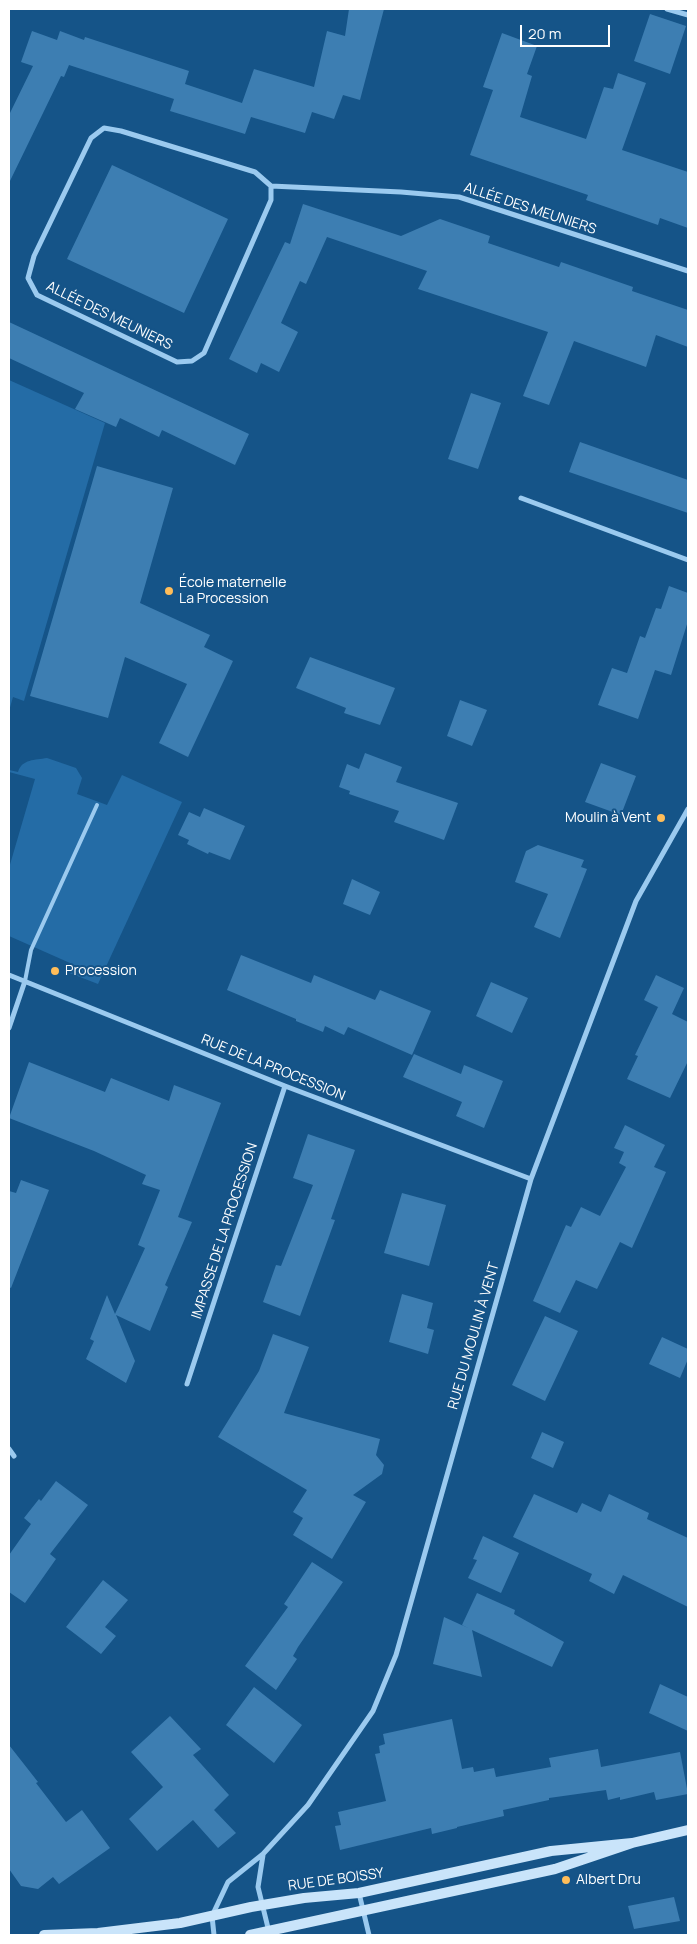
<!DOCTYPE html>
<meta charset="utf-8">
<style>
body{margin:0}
#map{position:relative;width:697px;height:1944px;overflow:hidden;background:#155488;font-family:Manrope,sans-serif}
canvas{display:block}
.frame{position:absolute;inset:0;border:10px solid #fff;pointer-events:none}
.scale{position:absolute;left:520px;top:25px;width:90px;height:22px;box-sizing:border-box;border:2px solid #fff;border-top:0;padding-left:6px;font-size:15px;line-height:18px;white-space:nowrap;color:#fff;-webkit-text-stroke:4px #155488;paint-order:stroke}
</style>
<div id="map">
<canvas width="697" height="1944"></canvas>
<div class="frame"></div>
<div class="scale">20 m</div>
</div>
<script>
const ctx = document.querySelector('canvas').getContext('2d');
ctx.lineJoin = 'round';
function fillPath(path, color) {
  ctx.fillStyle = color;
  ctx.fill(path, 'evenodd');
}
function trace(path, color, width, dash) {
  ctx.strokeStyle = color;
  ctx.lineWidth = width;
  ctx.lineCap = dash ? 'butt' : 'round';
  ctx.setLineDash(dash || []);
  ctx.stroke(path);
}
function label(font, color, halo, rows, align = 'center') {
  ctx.font = font + ' Manrope,sans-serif';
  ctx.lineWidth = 4;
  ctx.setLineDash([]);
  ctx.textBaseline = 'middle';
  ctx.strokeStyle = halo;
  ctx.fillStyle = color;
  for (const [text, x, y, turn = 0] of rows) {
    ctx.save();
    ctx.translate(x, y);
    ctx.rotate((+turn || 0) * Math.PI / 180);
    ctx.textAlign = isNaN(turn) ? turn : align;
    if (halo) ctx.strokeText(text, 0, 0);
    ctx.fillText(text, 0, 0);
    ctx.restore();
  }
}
fillPath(new Path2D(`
 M9,380L105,423L24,701L13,697L9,711Z
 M47,758L76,768L82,778L77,794L107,805L122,775L182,802L98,984L67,972L70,963L9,936V868L35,779L9,772V770L18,772C22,759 35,760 47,758Z`), '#246ca6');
fillPath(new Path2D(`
 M349,9H384L360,100L343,95L334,119L312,112L305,133L251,117L245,134L170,111L174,99L69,65L64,77L61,76L9,183V115L33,66L21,62L32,31L57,40L60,31L84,40L85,37L189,71L185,84L242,103L254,69L314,87L327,31L345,36Z
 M650,14L686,26L670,74L634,61Z
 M502,33L537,46L527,74L532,76L520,117L586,139L604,87L613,89L618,73L646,83L622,150L688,172V228L660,218L658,225L586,200L588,195L470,155L493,90L483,87Z
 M112,165L228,219L184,313L67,259Z
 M303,204L401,236L440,219L490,236L488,243L559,267L561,262L633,287L632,291L688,310V347L656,335L646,367L574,341L549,405L523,396L548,332L418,289L427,271L327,237L306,284L300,281L281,323L298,332L279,372L261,363L257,373L229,359L285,242L290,244Z
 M9,322L249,434L235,465L162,430L159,437L120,418L116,427L75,409L84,393L9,358Z
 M471,393L501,403L478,469L448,459Z
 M580,442L688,480V513L569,472Z
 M97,466L173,488L140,603L210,635L204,647L233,661L188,757L159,743L187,684L125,657L108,718L30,696Z
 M669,586L688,593V621L671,675L655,670L638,719L598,705L612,668L627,673L640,636L645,638L656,608L661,609Z
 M310,657L395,688L380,725L344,713L346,708L296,688Z
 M460,700L487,710L472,746L447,736Z
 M365,753L402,767L396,782L458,803L444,840L394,822L399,811L349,794L350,791L339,787L347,764L359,769Z
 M601,763L636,776L621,815L585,802Z
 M204,808L245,826L230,860L209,852L208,854L187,844L189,840L178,835L189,812L200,817Z
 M538,845L584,860L581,867L587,869L560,938L534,927L548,894L515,882L526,851Z
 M352,879L380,892L370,915L343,904Z
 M241,955L311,983L314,975L375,1000L380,990L431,1011L412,1055L348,1027L344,1035L325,1026L323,1032L296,1021V1019L227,990Z
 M656,975L684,988L672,1014L644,1000Z
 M491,982L528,998L512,1033L476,1016Z
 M658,1007L688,1022V1061L670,1098L627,1079L638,1056L635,1055Z
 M414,1054L461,1074L464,1065L503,1081L484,1128L456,1116L462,1102L403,1077Z
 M29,1062L105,1092L111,1078L169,1101L174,1085L221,1103L178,1217L192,1222L165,1285L168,1287L150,1331L116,1315L135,1361L126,1383L86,1359L94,1341L90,1339L107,1295L115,1314L145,1248L138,1245L160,1190L142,1184L146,1175L94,1151L9,1118Z
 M625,1125L665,1145L654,1167L666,1172L632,1248L620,1242L597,1289L576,1280L560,1313L533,1301L566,1225L571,1227L581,1207L600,1216L626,1167L619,1163L624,1152L614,1148Z
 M308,1134L355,1150L331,1219L335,1220L300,1316L263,1302L276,1265L281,1266L313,1185L293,1178Z
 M21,1180L49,1190L11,1288L9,1287V1191L16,1193Z
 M402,1193L446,1205L429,1266L384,1253Z
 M402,1294L433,1303L427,1328L434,1330L428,1354L389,1342Z
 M545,1316L578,1331L545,1401L512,1385Z
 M273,1334L309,1347L284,1413L380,1439L376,1455L384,1465L382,1474L353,1495L366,1502L332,1559L293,1535L303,1518L293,1512L307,1490L218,1437L259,1371Z
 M662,1337L688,1349V1359L680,1378L649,1364Z
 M542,1432L564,1442L553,1468L531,1458Z
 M56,1481L88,1505L50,1554L56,1559L25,1603L9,1592V1555L31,1524L24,1518L39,1499L41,1501Z
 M534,1494L577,1513L582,1503L601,1512L609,1494L649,1513L647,1519L688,1538V1607L623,1575L614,1594L589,1581L592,1574L513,1537Z
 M483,1536L519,1553L501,1593L468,1578L477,1560L473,1559Z
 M312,1562L343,1582L298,1647L293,1656L297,1659L276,1690L245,1666L288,1607L284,1604Z
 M103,1580L128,1600L105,1627L116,1636L101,1654L66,1627Z
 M477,1593L515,1610L514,1614L564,1642L552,1667L472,1630L482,1677L433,1664L444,1617L468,1628L462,1625Z
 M660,1684L688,1697V1731L649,1713Z
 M254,1687L302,1725L274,1763L226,1725Z
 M170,1716L201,1749L193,1755L229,1795L214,1810L236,1833L218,1848L193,1820L157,1851L129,1819L163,1787L131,1752Z
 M452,1719L462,1769L473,1767L474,1772L494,1768L496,1777L551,1767L549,1758L598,1749L601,1767L680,1752L688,1794L656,1800L654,1792L620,1800V1797L608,1800L606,1790L549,1798V1800L503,1810L504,1816L457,1827V1828L432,1834L431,1828L340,1850L335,1826L341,1825L338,1812L386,1801L375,1754L380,1753L379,1746L385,1744L383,1734Z
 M9,1745L38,1782L36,1783L66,1822L82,1810L110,1848L59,1884L53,1877L38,1889L21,1886L9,1869Z
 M674,1897L680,1921L634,1929L628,1906Z`), '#3d7eb2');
trace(new Path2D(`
 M25,981L31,950L97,805`), '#9bcaef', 4);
trace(new Path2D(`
 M667,9L688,15
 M271,186V200L204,353L192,361L177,362L37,295L28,278L34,256L91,138L104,128L121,131L255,172L271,186L401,192L459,197L688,271
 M521,498L688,560
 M9,975L285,1086L531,1179
 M9,1028L25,981
 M187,1384L285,1086
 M9,1449L14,1456
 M263,1855L258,1887L269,1932
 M359,1893L369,1935
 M214,1935L212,1916L228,1882L263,1854L308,1805L373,1711L396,1655L531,1179L636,901L688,809`), '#9bcaef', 5);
trace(new Path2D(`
 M44,1935L98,1933L180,1923L251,1907L304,1898L359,1893L551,1851L632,1843
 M250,1935L555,1869L632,1843L688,1830`), '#c9e4fa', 10);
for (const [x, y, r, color] of [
 [169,591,5,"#ffbd59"],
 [661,818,5,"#ffbd59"],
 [55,971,5,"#ffbd59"],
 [566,1880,5,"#ffbd59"]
]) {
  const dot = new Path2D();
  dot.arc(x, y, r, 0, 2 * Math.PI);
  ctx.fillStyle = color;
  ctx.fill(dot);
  trace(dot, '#155488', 2);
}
label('14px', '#fff', '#155488', [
 ["ALLÉE DES MEUNIERS",530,209,18],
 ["ALLÉE DES MEUNIERS",109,316,26],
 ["RUE DE LA PROCESSION",273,1068,22],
 ["IMPASSE DE LA PROCESSION",225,1231,-72],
 ["RUE DU MOULIN À VENT",474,1336,-74],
 ["RUE DE BOISSY",336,1880,-8]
]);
label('14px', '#fff', '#155488', [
 ["École maternelle",179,583],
 ["La Procession",179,599],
 ["Moulin à Vent",651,818,"right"],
 ["Procession",65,971],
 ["Albert Dru",576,1880]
], 'left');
</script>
